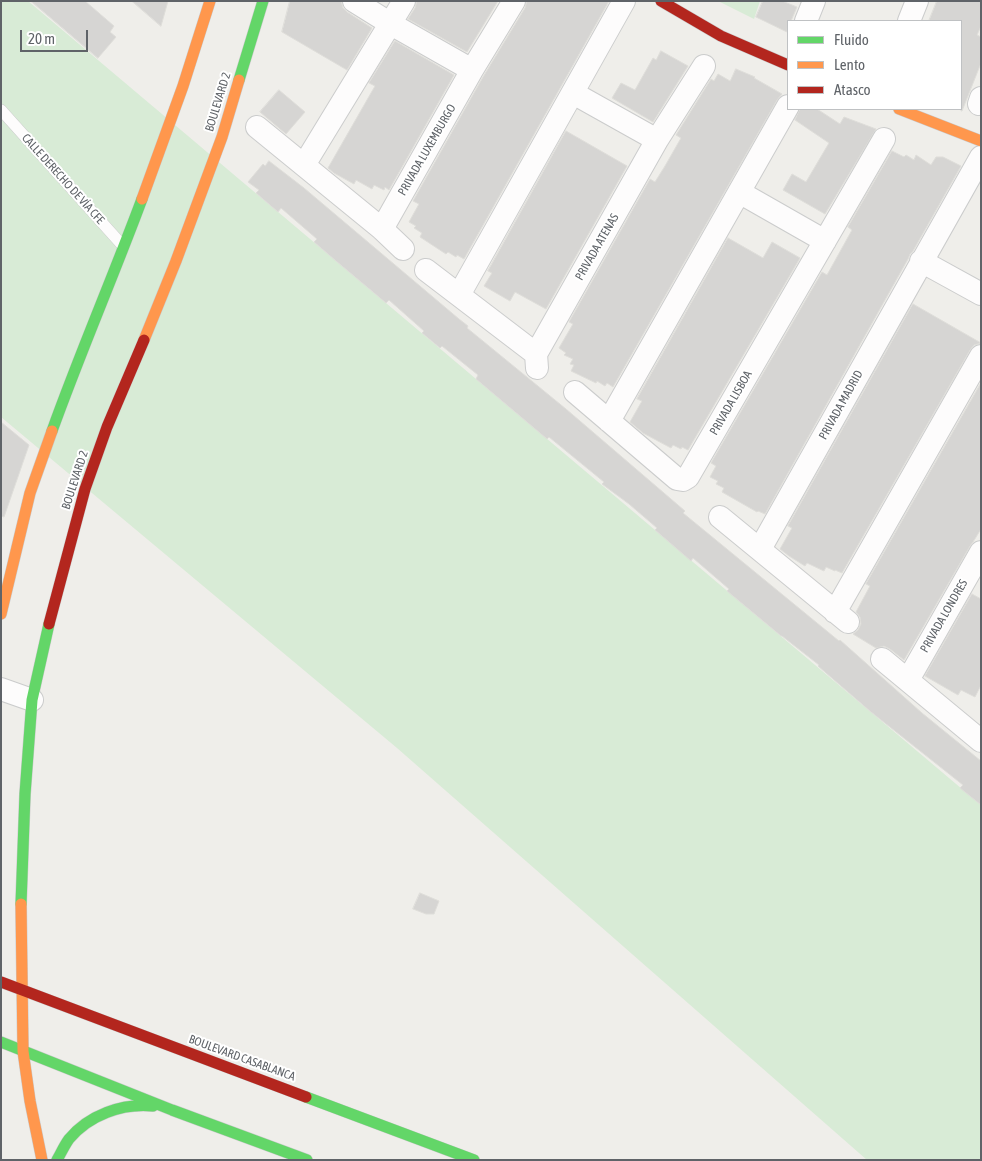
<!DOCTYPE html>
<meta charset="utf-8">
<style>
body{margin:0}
#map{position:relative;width:982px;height:1161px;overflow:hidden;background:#efeeea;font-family:"Asap Condensed",sans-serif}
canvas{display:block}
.frame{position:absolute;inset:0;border:2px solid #5f6368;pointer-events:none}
.legend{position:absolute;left:787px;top:20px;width:175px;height:90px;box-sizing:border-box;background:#fff;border:1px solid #bfc1c3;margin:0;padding:6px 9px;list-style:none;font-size:15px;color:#5f6368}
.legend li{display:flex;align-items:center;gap:10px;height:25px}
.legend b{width:25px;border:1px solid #bfc1c3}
.scale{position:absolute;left:20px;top:30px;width:68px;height:22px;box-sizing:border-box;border:2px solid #5f6368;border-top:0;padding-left:6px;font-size:15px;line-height:18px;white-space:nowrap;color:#5f6368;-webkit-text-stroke:4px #fff;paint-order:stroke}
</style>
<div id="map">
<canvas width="982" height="1161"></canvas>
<div class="frame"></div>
<ul class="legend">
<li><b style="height:6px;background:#63d668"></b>Fluido</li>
<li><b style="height:6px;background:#ff974d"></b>Lento</li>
<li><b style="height:6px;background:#b3261e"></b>Atasco</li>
</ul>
<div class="scale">20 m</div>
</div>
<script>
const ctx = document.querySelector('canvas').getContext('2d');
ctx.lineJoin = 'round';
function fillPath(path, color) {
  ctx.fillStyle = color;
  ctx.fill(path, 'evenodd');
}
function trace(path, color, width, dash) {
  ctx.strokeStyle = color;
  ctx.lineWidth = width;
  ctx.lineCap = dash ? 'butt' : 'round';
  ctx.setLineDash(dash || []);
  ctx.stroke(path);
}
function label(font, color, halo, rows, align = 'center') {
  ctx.font = font + ' "Asap Condensed",sans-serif';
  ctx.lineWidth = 4;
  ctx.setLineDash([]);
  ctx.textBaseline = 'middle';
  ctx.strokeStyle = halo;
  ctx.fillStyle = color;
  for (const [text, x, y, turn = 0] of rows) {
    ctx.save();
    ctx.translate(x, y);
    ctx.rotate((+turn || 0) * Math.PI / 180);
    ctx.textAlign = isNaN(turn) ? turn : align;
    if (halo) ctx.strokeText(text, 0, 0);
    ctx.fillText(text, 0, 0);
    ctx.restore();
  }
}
fillPath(new Path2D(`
 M1,1H28L981,805V1160H867L397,748L1,417Z
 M718,1H760L754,19Z`), '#d8ebd6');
const building = new Path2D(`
 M31,1H85L114,26L110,32L116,37L98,58Z
 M132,1H168L161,26Z
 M290,1H341L343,8L347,12L372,28L347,70L282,32Z
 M417,1H498L467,52L408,19L415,8Z
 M527,1H609L464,259L457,255L456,257L448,252L446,254L420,237L422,233L414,228L416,226L409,222L419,204L413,201L483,77L525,8Z
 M763,1H782L797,7L791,21H788L787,32L756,17Z
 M937,1H981V26L977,35L981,37V63L962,111H961V21H929Z
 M395,41L454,75L389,190L385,187L384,190L374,185L372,189L356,180L354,184L334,173L328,168L375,86L369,83Z
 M661,51L688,66L653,122L612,98L621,83L635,90L653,58L656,60Z
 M736,69L755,77L754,78L782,94L777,100L613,387L607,383L605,386L597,381L596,383L571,371L574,365L570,364L573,359L564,355L566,353L559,348L573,324L569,322L650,179L655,182L665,166L681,138L676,135L711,79L714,81L718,74L730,81Z
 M279,90L305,112L286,134L260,112Z
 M800,109H817L840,124L844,117L876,129L825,214L783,190L792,174L806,182L829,143L795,120Z
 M566,131L627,166L546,309L515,292L510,301L484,286L492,273L488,271Z
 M892,151L904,157L906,155L914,160L916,155L931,165L936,157H943L961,166L913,251L910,254L908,259L765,514L758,511L757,512L722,492L724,488L716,484L718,481L710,477L716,466L711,463L822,272L827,275L852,230L848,227Z
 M269,161L304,188L459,319L468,326L467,328L566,409L685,511L683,513L839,641L840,640L922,713L981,761V805L960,788L963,785L871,712L818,666L819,665L782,636H781L727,591L729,589L693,558L691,561L655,530L657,528L629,504L602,484L604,482L549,437L547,439L476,379L478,375L442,346L440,348L422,333L424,331L389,300L386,303L336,261L314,242L317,239L281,208L278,212L256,193L259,190L248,182L263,164L265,166Z
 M728,238L763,258L772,242L800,258L688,450L682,447L681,449L673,445L671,448L643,433L630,422L642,401L637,399Z
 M913,304L981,343L974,345L970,350L842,573L835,570V571L826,567L824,571L807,563L805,566L789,556L780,549L792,528L788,526Z
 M981,383V529L973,542L970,546L904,660L890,649L884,646L876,648L853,634L858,630L861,624L860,617L856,612L870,586L866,584Z
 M1,422L29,445L4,517L1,516Z
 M972,594L981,599V685L975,697L961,690L958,695L925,676Z
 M420,893L439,901L434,914H426L413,909Z`);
fillPath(building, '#d6d5d3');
trace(building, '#deddd9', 1);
const lane = new Path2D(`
 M1,110L123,246`);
const street = new Path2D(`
 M354,1L391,24L472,70
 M806,21L814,1
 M909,21L917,1
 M573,93L657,140
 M979,104L981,98
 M257,127L382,229L403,249
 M304,165L404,1
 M739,192L825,241
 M382,229L472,70L514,1
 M921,261L981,294
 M426,270L536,354L537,368
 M459,295L624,1
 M536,354L657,140L704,66
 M575,392L677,479L683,480L688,477L884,139
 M609,421L788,106
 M720,517L848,622
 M760,549L981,157
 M835,612L981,356
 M882,659L981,741
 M908,680L981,552
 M1,689L32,700`);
const fast = new Path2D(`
 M239,80L263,1
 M52,431C80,353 113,277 142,199
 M21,904L25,794L32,700L49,624
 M1,1042L172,1110L307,1160
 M306,1097L474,1160
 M57,1160C61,1153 64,1146 69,1139C89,1115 122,1103 153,1106`);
const slow = new Path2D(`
 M899,109L981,141
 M142,199L183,86L210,1
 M144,340L176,261L222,137L239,80
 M1,614L30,493L52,431
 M21,904L23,1051L30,1101L42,1160`);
const jam = new Path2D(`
 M661,1L721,36L788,65
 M49,624L85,489L107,427L144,340
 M1,982L306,1097`);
trace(lane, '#cbcccc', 12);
trace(street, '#cbcccc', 24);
trace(fast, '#cacacb', 12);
trace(slow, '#cacacb', 12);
trace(jam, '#cacacb', 12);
trace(lane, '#fdfcfc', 11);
trace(street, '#fdfcfc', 22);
trace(fast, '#63d668', 11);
trace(slow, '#ff974d', 11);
trace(jam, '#b3261e', 11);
label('12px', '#5f6368', '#fff', [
 ["BOULEVARD 2",218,102,-73],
 ["PRIVADA LUXEMBURGO",427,150,-60],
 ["CALLE DERECHO DE VÍA CFE",63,179,48],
 ["PRIVADA ATENAS",597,247,-60],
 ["PRIVADA LISBOA",731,403,-60],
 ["PRIVADA MADRID",841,405,-61],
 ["BOULEVARD 2",75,480,-72],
 ["PRIVADA LONDRES",944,616,-60],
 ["BOULEVARD CASABLANCA",242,1058,20]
]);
</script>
